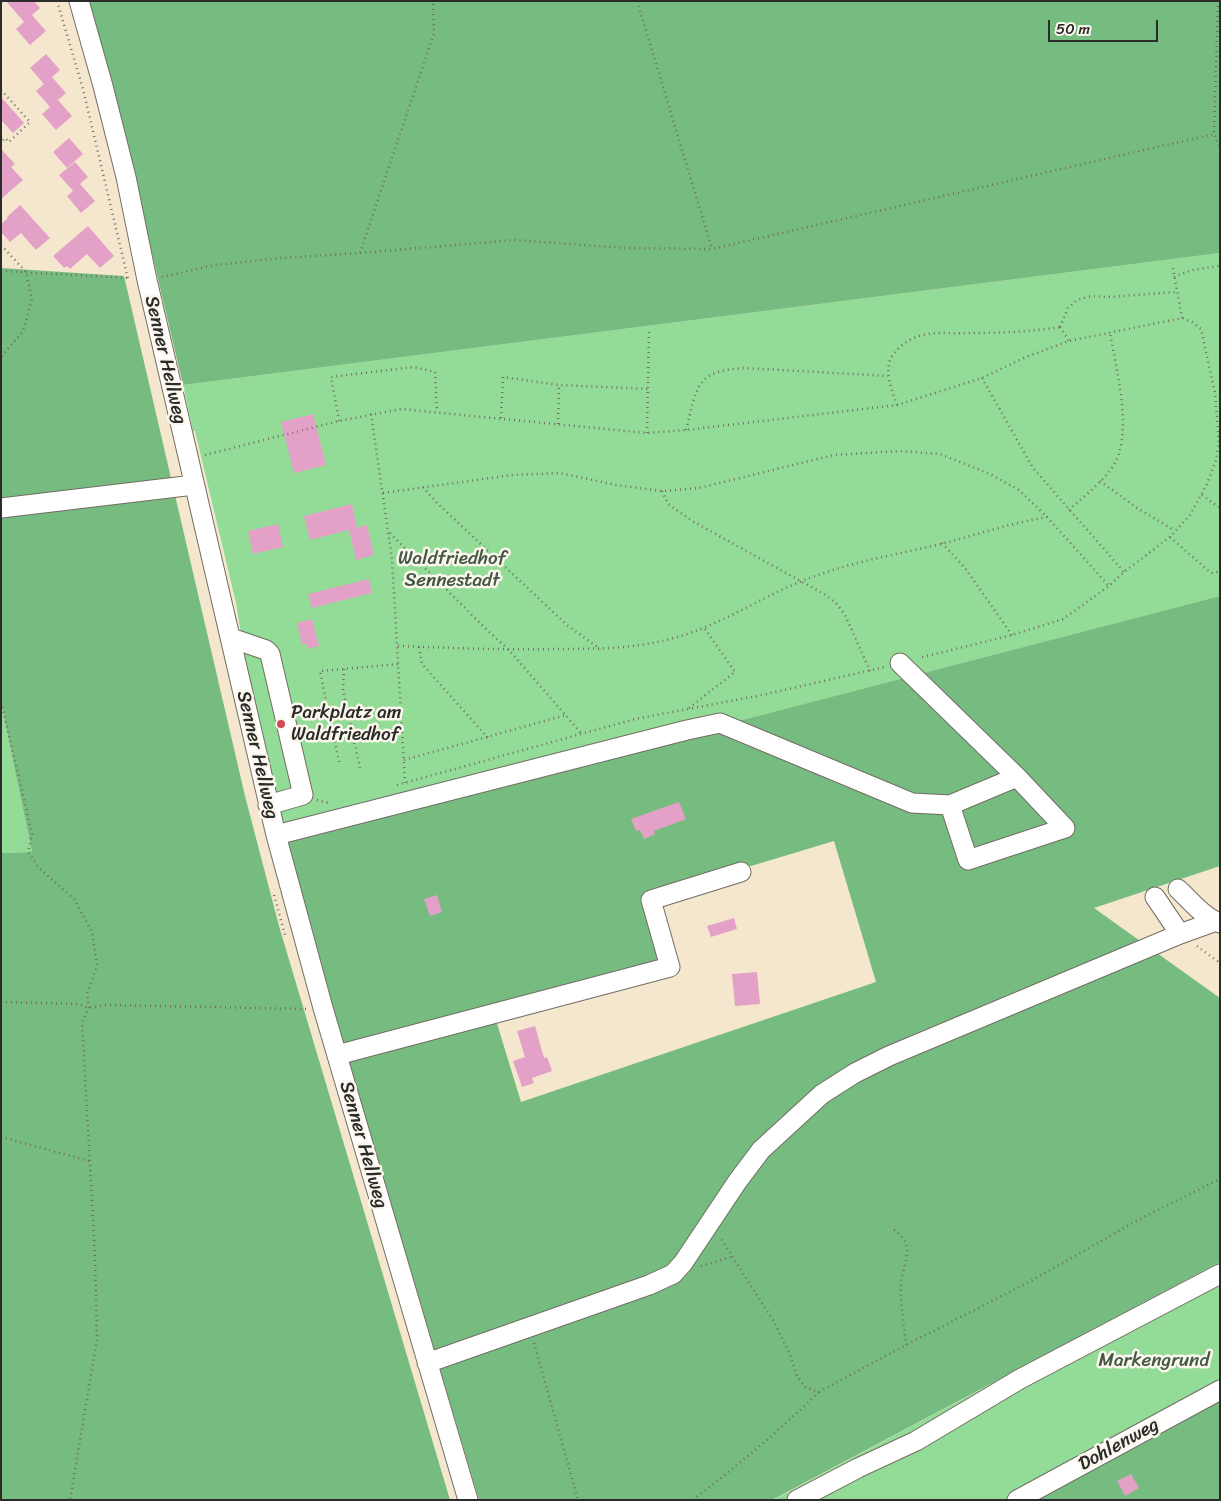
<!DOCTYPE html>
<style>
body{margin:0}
#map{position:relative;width:1221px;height:1501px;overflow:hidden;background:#f5e7ce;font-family:Sriracha,sans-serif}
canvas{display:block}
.frame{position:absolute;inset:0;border:2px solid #2b2b2b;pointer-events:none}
.scale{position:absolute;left:1048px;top:20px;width:110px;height:22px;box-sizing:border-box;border:2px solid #2b2b2b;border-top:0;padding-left:6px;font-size:15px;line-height:18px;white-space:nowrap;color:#2b2b2b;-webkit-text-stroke:4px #fbf7ec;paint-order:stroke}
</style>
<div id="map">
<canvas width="1221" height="1501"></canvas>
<div class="frame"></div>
<div class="scale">50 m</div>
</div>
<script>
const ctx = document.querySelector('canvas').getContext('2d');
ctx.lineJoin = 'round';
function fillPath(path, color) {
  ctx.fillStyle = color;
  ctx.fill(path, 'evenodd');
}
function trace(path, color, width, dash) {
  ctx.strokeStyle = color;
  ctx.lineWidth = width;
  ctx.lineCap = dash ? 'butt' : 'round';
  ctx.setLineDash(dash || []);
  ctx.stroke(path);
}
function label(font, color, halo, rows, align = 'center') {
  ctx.font = font + ' Sriracha,sans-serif';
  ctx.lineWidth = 5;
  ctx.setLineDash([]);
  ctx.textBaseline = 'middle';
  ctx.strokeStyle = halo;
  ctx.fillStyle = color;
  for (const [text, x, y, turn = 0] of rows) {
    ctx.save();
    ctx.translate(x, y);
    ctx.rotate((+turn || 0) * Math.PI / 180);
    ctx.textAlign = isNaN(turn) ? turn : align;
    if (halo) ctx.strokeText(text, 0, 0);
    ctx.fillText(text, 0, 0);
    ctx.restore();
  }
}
fillPath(new Path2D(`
 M1220,253V596L287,838L244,653L236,603L195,431H193L183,385Z
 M1,703L32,852L1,853Z
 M1220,1262V1500H773Z`), '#93dc98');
fillPath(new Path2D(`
 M87,1H1220V253L183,385L118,109Z
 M1,268L124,276L245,796L279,926L450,1500H1V853L32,852L1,703Z
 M1220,596V866L1094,908L1220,998V1262L772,1500H479L347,1056L495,1017L521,1102L876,982L834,841L645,898L664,966L345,1050L287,838Z
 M1220,1394V1500H1026Z`), '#76bc80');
fillPath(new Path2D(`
 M6,1H34L40,8L24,22Z
 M32,15L46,31L30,45L16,29Z
 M46,54L60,70L52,77L66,93L50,107L36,91L44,84L30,68Z
 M1,97L24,123L13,133L1,120Z
 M58,100L72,116L56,130L42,114Z
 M69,138L83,154L67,168L53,152Z
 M1,149L15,164L11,167L23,180L1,199Z
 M75,162L88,177L80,184L95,201L81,213L67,196L73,191L59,175Z
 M20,205L50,238L36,250L21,233L10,242L1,232V224L8,218L7,217Z
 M88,226L114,256L100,268L87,254L70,269L67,266L64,268L53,256Z
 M313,414L326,465L294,473L281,422Z
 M352,504L357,528L367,525L374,555L356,560L349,530L310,540L304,516Z
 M278,524L283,547L253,554L248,531Z
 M369,579L372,593L312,608L308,594Z
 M312,619L319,646L308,649L307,644L302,645L297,623Z
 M679,802L686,819L654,831L655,834L644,839L640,830L636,831L631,819Z
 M437,895L442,912L430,916L424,899Z
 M734,918L737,929L711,937L707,926Z
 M757,972L760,1004L735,1006L732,974Z
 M535,1026L544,1058L547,1057L552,1071L532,1078L534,1083L522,1087L513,1061L525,1057L517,1031Z
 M1131,1474L1139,1488L1125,1496L1117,1481Z`), '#e4a1c7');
const minor = new Path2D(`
 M79,1L103,86L126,177L147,280L276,835L323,1008L468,1500
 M1,508L194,485
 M231,638L266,650L270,654L303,795L268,805
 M900,663L1017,777L1065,828L968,860L950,805L1017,777
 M276,835L687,730L720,723L912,803L950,805
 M1178,889C1190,900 1204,918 1220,923
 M1155,897L1180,934
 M337,1055L670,967L651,900L741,872
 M427,1363L649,1285L673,1274L683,1263L737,1182L761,1150L822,1094L855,1073L889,1056L1180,934L1216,921
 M797,1500L858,1468L916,1441L1020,1379L1220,1274
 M1017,1500L1220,1390`);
trace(minor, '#726d64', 21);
trace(new Path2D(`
 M57,1L83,89L128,279
 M637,1L712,249
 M1218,1L1214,134L1220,148
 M1,90L30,122L9,142L5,138L1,142
 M1,245L26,272L32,299L23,331L1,357
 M360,253L434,33L433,1
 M1173,268L1182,318
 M1,271L129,278
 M162,277L215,265L280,258L360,253L514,240L625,248L712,249L1214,134
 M1174,277L1192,270L1220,266
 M1060,327L1068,308L1077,300L1092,296L1110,297L1176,292
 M1060,327L1069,341
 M982,378L1033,468L1124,572
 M897,405C892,390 885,375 890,360C894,350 908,339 919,336C935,331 952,334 968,333C999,333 1030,332 1060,327
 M371,414L392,559L405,783
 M501,418L503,377L559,385L648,389
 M339,421L331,377L413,367L435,372L437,412
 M558,424L559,385
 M686,430C697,387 695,370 746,368L888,376
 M647,433L649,331
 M205,455L339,421L401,409L647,433L686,430L897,405L982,378L1026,357L1069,341L1182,318L1192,322L1201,329L1215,393L1219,443L1216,460L1207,484L1190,515L1170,537L1124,572L1109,586L1063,619L1012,635L919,658
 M1100,481L1137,508L1174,530
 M423,487L437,503L567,625L600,649
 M662,491L668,504L694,522L824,594L836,603L845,615L870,671
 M383,493L512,475L560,473L616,485L662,491L699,488L834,455L899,451L940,454L990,474L1019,490L1047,517L1109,586
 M1202,495L1220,508
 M1069,510C1084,496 1102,483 1113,466C1134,435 1116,369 1110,333
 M390,533L485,628L509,650L581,733
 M1170,537L1211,573L1218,572L1220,571
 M942,543L965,568L1012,635
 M398,646C450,648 502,650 554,649C593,649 632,649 670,639C718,627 757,599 802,581C846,563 894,555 941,544C976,535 1011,523 1047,517
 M419,647L422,664L488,738
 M344,669L343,690L360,768
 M1,702L32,834L28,852L39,868L74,899L92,932L97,966L87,994L89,1008L82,1022L95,1256L97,1339L70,1500
 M689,708L735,672L705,629
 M404,760L566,715
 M339,762L320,671L399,664
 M397,785L635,719L762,695L885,667
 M317,800L329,803
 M274,895L285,935
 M1197,946L1220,963
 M1,1002L78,1004L89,1008L106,1005L306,1009
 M1,1137L89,1161
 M894,1230C901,1235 905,1239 907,1248C908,1259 902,1272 901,1283C900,1304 904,1324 906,1345
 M701,1266L731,1257
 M534,1343L578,1500
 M819,1392L906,1345L1031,1281L1138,1220L1220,1179
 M693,1500C737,1466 779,1431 819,1392L805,1387L797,1376L789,1352L774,1322L720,1237`), '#726d64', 2.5, [1, 4]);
trace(minor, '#fff', 19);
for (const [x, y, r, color] of [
 [281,724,5,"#d1495b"]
]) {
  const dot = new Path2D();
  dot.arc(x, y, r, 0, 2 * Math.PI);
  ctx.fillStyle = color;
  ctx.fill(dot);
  trace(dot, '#fbf7ec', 2);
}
label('19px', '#2b2b2b', '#fbf7ec', [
 ["Senner Hellweg",165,360,77],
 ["Senner Hellweg",257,755,77],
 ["Senner Hellweg",363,1145,74],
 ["Dohlenweg",1119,1445,-29]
]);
label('19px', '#455746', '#fbf7ec', [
 ["Waldfriedhof",452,559],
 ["Sennestadt",452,581],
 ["Markengrund",1154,1361]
]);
label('19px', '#2b2b2b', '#fbf7ec', [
 ["Parkplatz am",291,713],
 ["Waldfriedhof",291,735]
], 'left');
</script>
